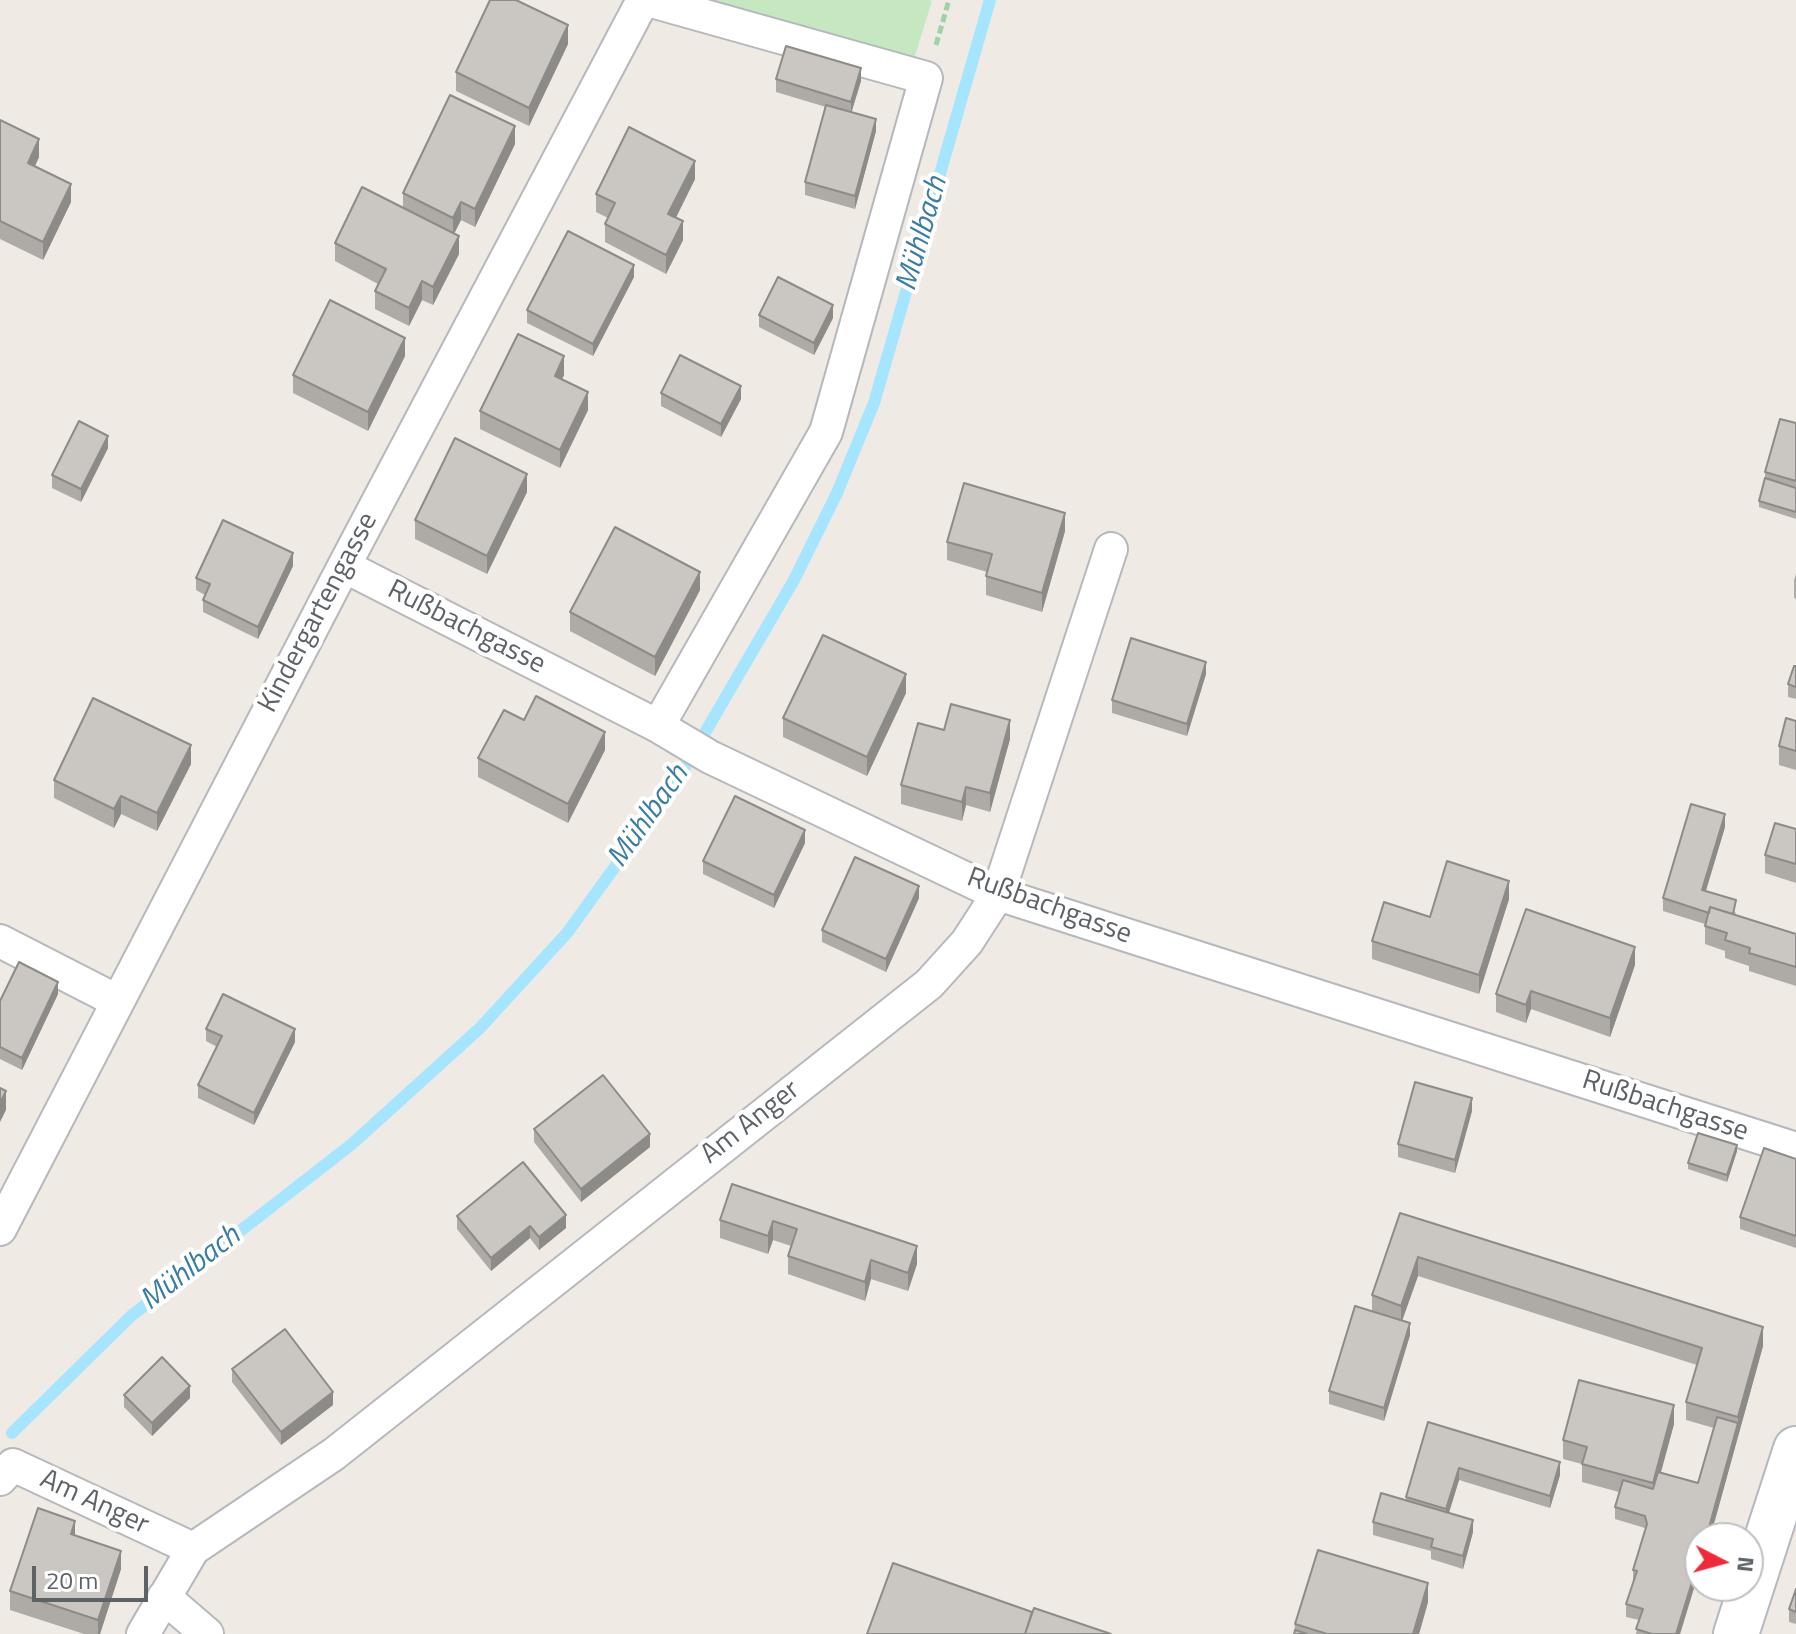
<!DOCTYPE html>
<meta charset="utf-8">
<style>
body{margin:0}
#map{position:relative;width:1796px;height:1634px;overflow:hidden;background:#efebe4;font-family:"Titillium Web",sans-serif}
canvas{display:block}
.north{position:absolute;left:1684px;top:1522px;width:80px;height:80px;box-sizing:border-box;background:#fff;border:2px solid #bec0c2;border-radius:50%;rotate:96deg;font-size:22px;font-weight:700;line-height:32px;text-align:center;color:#5c6266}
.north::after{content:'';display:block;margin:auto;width:28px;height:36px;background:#f02a39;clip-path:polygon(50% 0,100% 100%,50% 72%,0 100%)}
.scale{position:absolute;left:32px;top:1566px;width:116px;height:36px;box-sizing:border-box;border:4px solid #5c6266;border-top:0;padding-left:10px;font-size:24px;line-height:28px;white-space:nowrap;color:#5c6266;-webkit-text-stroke:6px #fff;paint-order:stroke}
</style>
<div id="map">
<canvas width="1796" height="1634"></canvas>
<div class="north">N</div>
<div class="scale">20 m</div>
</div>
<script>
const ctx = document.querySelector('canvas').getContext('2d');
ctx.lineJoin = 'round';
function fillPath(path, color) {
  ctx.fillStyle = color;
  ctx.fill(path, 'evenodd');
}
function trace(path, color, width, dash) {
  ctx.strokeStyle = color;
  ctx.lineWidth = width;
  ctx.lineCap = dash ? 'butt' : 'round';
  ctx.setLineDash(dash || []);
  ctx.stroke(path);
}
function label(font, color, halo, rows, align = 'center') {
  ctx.font = font + ' "Titillium Web",sans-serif';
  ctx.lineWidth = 8;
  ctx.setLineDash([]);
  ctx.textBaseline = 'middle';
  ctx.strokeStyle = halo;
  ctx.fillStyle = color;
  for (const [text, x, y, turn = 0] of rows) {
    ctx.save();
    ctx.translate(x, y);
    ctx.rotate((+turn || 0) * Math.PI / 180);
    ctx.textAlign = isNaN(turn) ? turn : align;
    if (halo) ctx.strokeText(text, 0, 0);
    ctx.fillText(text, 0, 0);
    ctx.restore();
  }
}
fillPath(new Path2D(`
 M706,0H929L932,1L914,59Z`), '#c6e8c0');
trace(new Path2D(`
 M12,1433L131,1316L352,1144L480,1028L567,933L675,784L794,580L837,493L874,403L990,0`), '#a5e5ff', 12);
const street = new Path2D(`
 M648,0L926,78L826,432L658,726
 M344,566L658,726L710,757L998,894L1796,1149
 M0,941L117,1001
 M0,1229L344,566L643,0
 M0,1479L13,1465L193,1549
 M164,1597L207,1634
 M143,1634L193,1549L334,1454L929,984L967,942L998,894L1111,549`);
const secondary = new Path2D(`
 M1736,1634L1796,1449`);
trace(street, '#b5b8bc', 36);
trace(secondary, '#b3b9bd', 48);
trace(new Path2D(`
 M936,45L949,0`), '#9ed3a4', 5, [8, 4]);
trace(street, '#fff', 32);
trace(secondary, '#fff', 44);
fillPath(new Path2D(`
 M568,44L529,126L456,91V72Z
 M776,79L861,81L851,112L876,131L855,209L805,195V182L826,107L776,92Z
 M0,120L39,157L35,166L71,202L43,260L0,239Z
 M515,144L475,227L461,220L454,233L459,254L433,305L422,300L409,326L375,309V291L378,284L335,261V243L403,208V193Z
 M695,179L676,218L683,240L666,274L605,242V224L608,218L596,212V194Z
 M634,277L593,356L527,323V310Z
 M759,315L833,318L814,355L759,327Z
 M405,356L368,431L293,393V375Z
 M564,375L562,379L588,410L560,468L480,429V411Z
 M661,393L741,399L721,437L661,406Z
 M1796,423V519L1759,507V501L1765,478V472Z
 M108,448L81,502L52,488V475Z
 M527,492L487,574L415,539V520Z
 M1065,531L1042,612L986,595V576L987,572L947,560V542Z
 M293,566L258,639L203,612V600L205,595L196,590V578Z
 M1796,574V599L1794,598V580Z
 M700,590L655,676L570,631V612Z
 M1796,666V699L1788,697V684Z
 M1206,674L1187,736L1112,713V700Z
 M906,693L867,776L783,737V718Z
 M524,720L605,750L568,823L478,777V758Z
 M1796,721V770L1779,765V746Z
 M944,730L1010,739L990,812L966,805L962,821L901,804V785Z
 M191,764L157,831L121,814L114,828L54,798V780Z
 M1725,827L1706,891L1736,913L1735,915L1796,934V986L1749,971V966L1725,958V951L1705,944V924L1663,911V898Z
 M1796,829V883L1765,873V855Z
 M805,843L774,908L703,874V861Z
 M919,898L886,972L822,942V930Z
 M1509,899L1479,994L1372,959V941L1430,917Z
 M1635,965L1610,1037L1531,1009L1526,1023L1496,1012V994Z
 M58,994L22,1070L0,1059V1001Z
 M206,1029L295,1042L254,1125L198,1098V1085L217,1047L206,1041Z
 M1472,1111L1455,1173L1398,1157V1144Z
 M534,1129L650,1147L581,1202L534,1142Z
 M1737,1151L1727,1182L1688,1169V1163Z
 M1796,1159V1248L1740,1229V1217Z
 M732,1184L917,1264L908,1291L871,1279L865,1301L788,1274V1256L791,1246L773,1240L768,1254L720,1238V1220Z
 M1400,1213L1763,1346L1715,1520L1680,1634H1636L1639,1620L1626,1617V1604L1633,1583V1570L1645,1530V1528L1615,1519V1507L1619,1492L1582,1482V1464L1563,1459V1440L1674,1424L1661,1472L1698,1483L1714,1428L1686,1420V1402L1697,1365L1418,1276L1402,1320L1410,1335L1384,1421L1329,1404V1391L1372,1311V1295Z
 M457,1216L566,1228L539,1250L530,1238L491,1271L457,1229Z
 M232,1369L333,1405L281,1445L232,1382Z
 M124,1395L190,1398L152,1436L124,1407Z
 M1428,1422L1560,1475L1550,1508L1459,1480L1449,1513L1473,1532L1463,1569L1431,1559V1551L1373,1535V1522L1406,1500V1497Z
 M75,1536L121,1569L100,1634H84L10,1610V1591Z
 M1796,1589V1624L1789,1622V1609Z
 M1428,1602L1419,1634H1294L1295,1624Z`), '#aeaaa6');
fillPath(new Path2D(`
 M568,25V44L529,126V108Z
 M861,68V81L851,114V102Z
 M876,119V131L855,209V196Z
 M515,126V144L475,227V209Z
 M39,139V157L28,181V163Z
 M695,161V179L668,233V214Z
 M71,184V202L43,260V242Z
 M461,202V220L453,236V218Z
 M683,221V240L666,274V255Z
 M459,236V254L433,305V287Z
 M634,265V277L593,356V344Z
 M422,281V300L409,326V308Z
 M833,305V318L814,355V343Z
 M405,338V356L368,431V412Z
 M564,356V375L555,394V376Z
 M741,386V399L721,437V424Z
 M588,392V410L560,468V450Z
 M108,436V448L81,502V489Z
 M527,474V492L487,574V556Z
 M1065,513V531L1042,612V593Z
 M293,553V566L258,639V627Z
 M700,572V590L655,676V657Z
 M1206,662V674L1187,736V724Z
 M906,674V693L867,776V757Z
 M1010,720V739L990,812V793Z
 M605,732V750L568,823V804Z
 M191,745V764L157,831V813Z
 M966,787V805L962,821V802Z
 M121,796V814L114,828V809Z
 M1725,814V827L1702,903V890Z
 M805,830V843L774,908V895Z
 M1509,881V899L1479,994V975Z
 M919,886V898L886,972V959Z
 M1635,947V965L1610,1037V1018Z
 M58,982V994L22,1070V1058Z
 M1531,991V1009L1526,1023V1005Z
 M295,1029V1042L254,1125V1113Z
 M6,1091V1110L0,1122V1103Z
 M1472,1098V1111L1455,1173V1160Z
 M650,1134V1147L581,1202V1189Z
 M1737,1145V1151L1727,1182V1175Z
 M566,1215V1228L539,1250V1237Z
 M773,1221V1240L768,1254V1236Z
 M530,1226V1238L491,1271V1258Z
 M917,1246V1264L908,1291V1273Z
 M1418,1257V1276L1401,1324V1306Z
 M871,1260V1279L865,1301V1282Z
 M1410,1323V1335L1384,1421V1408Z
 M1763,1327V1346L1715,1520L1709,1538H1706L1738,1423V1417Z
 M190,1386V1398L152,1436V1423Z
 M333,1392V1405L281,1445V1432Z
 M1674,1405V1424L1653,1501V1483Z
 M1560,1462V1475L1550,1508V1496Z
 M1459,1468V1480L1446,1522V1509Z
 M1473,1520V1532L1463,1569V1556Z
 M75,1521V1539L71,1534Z
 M121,1551V1569L100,1634H98V1620Z
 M1700,1556V1568L1680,1634H1676Z
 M1428,1583V1602L1419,1634H1413Z`), '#8d8b87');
const building = new Path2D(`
 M490,0H516L568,25L529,108L456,72Z
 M786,46L861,68L851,102L776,79Z
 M450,95L515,126L475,209L461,202L453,218L403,193Z
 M826,105L876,119L855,196L805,182Z
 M0,120L39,139L28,163L71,184L43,242L0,221Z
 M629,127L695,161L668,214L683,221L666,255L605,224L615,203L596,194Z
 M362,187L459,236L433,287L422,281L409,308L375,291L386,269L335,243Z
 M568,231L634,265L593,344L527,310Z
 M778,277L833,305L814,343L759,315Z
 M330,300L405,338L368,412L293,375Z
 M518,334L564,356L555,376L588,392L560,450L480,411Z
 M680,355L741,386L721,424L661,393Z
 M1780,419L1796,423V481L1765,472Z
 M79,421L108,436L81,489L52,475Z
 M455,438L527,474L487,556L415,520Z
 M1765,478L1796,488V512L1759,501Z
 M964,483L1065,513L1042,593L986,576L992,554L947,542Z
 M223,520L293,553L258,627L203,600L210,584L196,578Z
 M615,527L700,572L655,657L570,612Z
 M823,635L906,674L867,757L783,718Z
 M1131,638L1206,662L1187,724L1112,700Z
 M1794,666H1796V687L1788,684Z
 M536,696L605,732L568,804L478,758L504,710L524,720Z
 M93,698L191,745L157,813L121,796L114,809L54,780Z
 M951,704L1010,720L990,793L966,787L962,802L901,785L918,723L944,730Z
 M1786,718L1796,721V751L1779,746Z
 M735,796L805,830L774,895L703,861Z
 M1691,804L1725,814L1702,890L1736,900L1733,914L1710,907L1709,913L1663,898Z
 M1775,823L1796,829V864L1765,855Z
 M855,857L919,886L886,959L822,930Z
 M1447,861L1509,881L1479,975L1372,941L1384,902L1430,917Z
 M1710,907L1796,934V967L1749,953L1750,948L1725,940L1727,933L1705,926Z
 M1526,909L1635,947L1610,1018L1531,991L1526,1005L1496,994Z
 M19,962L58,982L22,1058L0,1047V1001Z
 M223,994L295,1029L254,1113L198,1085L222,1036L206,1029Z
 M603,1075L650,1134L581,1189L534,1129Z
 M1415,1082L1472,1098L1455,1160L1398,1144Z
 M0,1088L6,1091L0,1103Z
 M1698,1133L1737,1145L1727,1175L1688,1163Z
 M1764,1148L1796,1159V1236L1740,1217Z
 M523,1162L566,1215L539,1237L530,1226L491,1258L457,1216Z
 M732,1184L917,1246L908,1273L871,1260L865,1282L788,1256L797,1229L773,1221L768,1236L720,1220Z
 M1400,1213L1763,1327L1738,1417L1686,1402L1702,1348L1418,1257L1401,1306L1372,1295Z
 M1355,1306L1410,1323L1384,1408L1329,1391Z
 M285,1329L333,1392L281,1432L232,1369Z
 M162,1357L190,1386L152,1423L124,1395Z
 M1579,1380L1674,1405L1653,1483L1582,1464L1587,1447L1563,1440Z
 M1717,1417L1738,1423L1706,1538H1700V1556L1676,1634H1652L1636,1629L1643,1609L1626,1604L1637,1571L1633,1570L1647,1524L1645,1516L1615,1507L1623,1480L1653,1489L1658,1472L1698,1483Z
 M1428,1422L1560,1462L1550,1496L1459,1468L1446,1509L1406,1497Z
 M1381,1493L1473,1520L1463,1556L1431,1547L1433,1539L1373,1522Z
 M38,1508L75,1521L71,1534L121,1551L98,1620L10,1591Z
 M1318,1550L1428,1583L1413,1634H1327L1295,1624Z
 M893,1563L1032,1612L1025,1634H867Z
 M1796,1589V1612L1789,1609Z
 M1034,1608L1111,1634H1025Z
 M1295,1630L1307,1634H1294Z`);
fillPath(building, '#cac6c1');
trace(building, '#8d8b87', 2);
label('28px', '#5c6266', '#fff', [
 ["Kindergartengasse",319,613,-62],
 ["Rußbachgasse",466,628,27],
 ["Rußbachgasse",1049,907,20],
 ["Rußbachgasse",1665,1107,18],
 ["Am Anger",751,1123,-38],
 ["Am Anger",94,1503,25]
]);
label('italic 30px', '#387da3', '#fff', [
 ["Mühlbach",923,234,-74],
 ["Mühlbach",649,817,-55],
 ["Mühlbach",191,1269,-38]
]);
</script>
